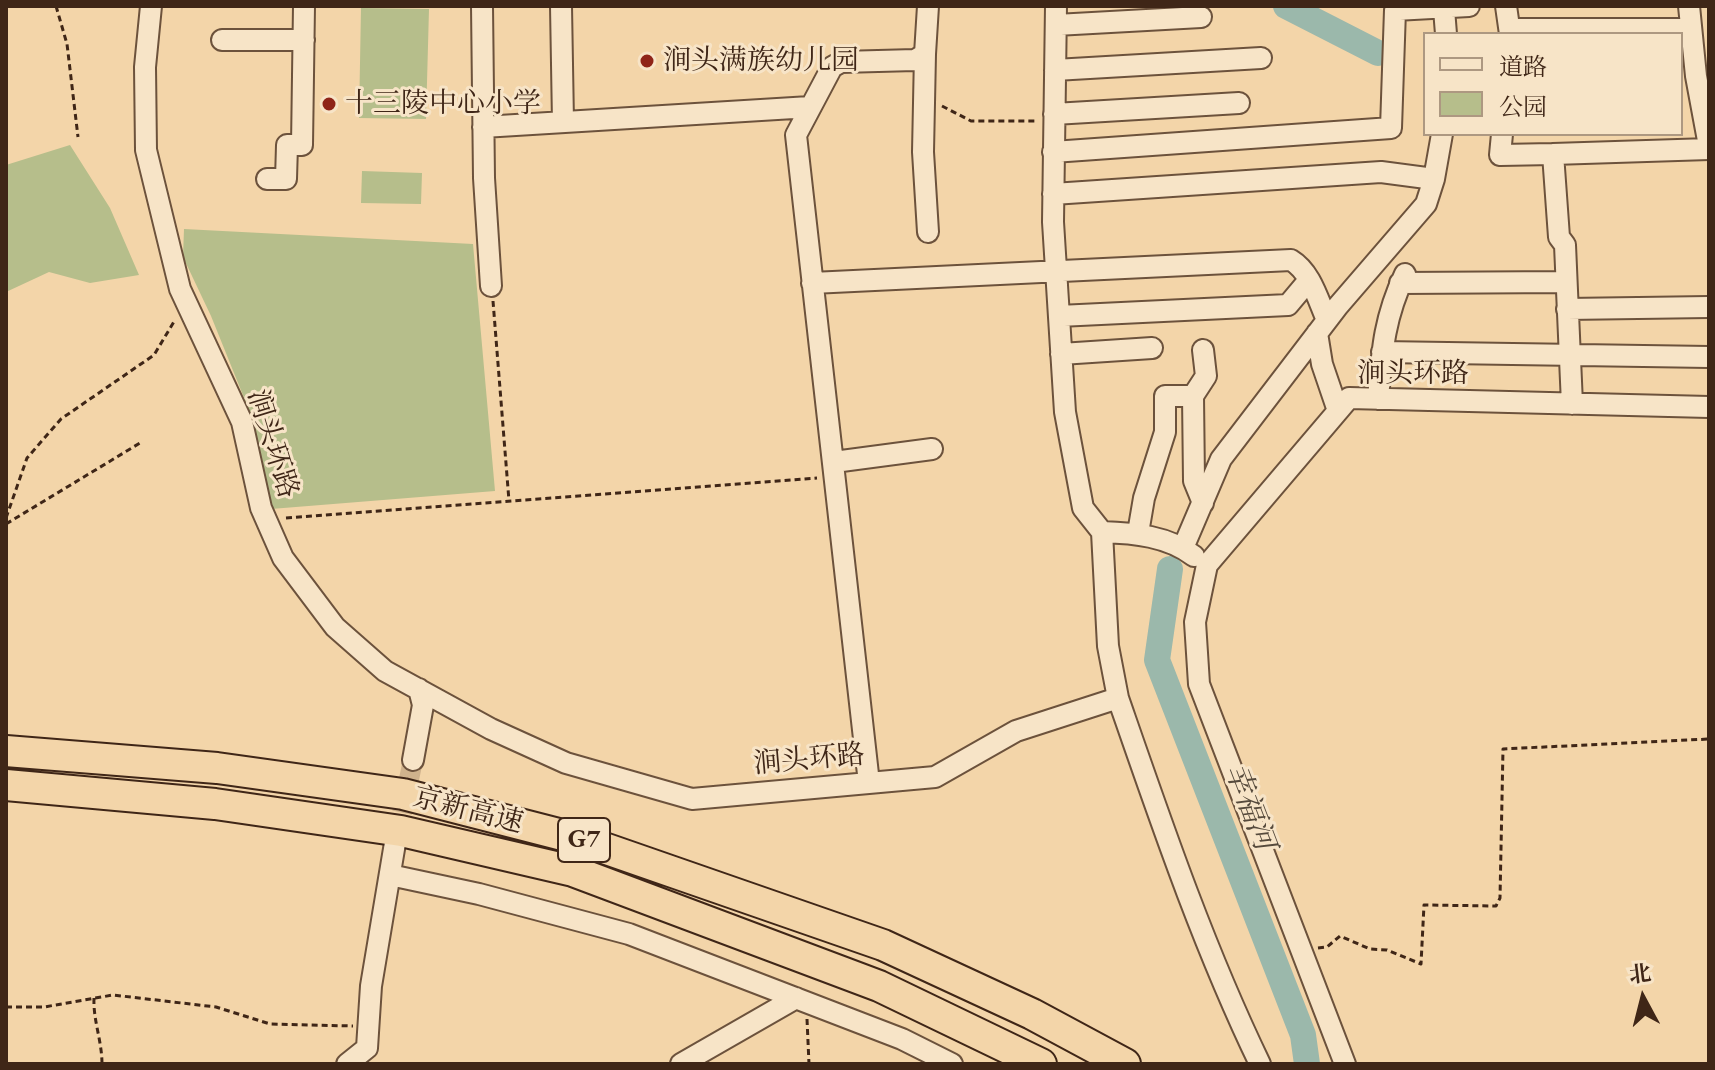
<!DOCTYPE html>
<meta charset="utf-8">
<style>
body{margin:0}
#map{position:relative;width:1715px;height:1070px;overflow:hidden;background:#f3d5a9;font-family:"EB Garamond","Noto Serif SC",serif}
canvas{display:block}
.frame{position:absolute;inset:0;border:8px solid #3f2617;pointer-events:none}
.legend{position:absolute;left:1423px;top:32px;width:260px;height:104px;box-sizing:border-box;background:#f7e4c7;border:2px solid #ad9881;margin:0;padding:10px 14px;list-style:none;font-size:24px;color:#3f2617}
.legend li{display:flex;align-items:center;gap:16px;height:40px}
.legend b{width:40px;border:2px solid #ad9881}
.north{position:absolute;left:1603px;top:958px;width:80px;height:80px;-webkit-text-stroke:6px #f7e4c7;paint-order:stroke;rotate:353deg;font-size:22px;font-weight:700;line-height:32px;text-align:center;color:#3f2617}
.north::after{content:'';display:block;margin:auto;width:28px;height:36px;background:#3f2617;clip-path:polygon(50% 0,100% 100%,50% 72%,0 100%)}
</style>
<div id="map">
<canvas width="1715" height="1070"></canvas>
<div class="frame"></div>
<ul class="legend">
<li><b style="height:10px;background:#f7e4c7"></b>道路</li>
<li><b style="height:22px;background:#b6be8b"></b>公园</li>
</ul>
<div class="north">北</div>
</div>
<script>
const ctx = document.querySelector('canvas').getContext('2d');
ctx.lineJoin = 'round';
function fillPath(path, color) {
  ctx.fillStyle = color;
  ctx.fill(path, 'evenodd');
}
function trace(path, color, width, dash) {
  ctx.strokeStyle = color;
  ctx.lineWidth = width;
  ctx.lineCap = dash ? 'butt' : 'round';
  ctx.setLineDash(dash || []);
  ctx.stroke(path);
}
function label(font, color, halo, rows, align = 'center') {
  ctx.font = font + ' "EB Garamond","Noto Serif SC",serif';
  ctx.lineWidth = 6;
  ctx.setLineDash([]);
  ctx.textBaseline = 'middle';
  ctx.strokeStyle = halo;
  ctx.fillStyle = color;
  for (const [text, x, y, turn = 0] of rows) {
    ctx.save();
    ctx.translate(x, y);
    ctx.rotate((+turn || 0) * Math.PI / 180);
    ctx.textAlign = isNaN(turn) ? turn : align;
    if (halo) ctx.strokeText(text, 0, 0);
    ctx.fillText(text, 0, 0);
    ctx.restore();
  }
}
fillPath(new Path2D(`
 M361,8L429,9L426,119L359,118Z
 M70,145L110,208L139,275L90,283L49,272L6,292V165Z
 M362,171L422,173L421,204L361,203Z
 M184,229L473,244L495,491L271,509L253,420L211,316L183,257Z`), '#b6be8b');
trace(new Path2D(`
 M1286,6L1378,53
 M1170,569L1157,660L1303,1035L1307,1064`), '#9bb8ab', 26);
trace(new Path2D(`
 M396,842L413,760`), '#cfb28c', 20, [20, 10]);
const minor = new Path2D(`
 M151,6L145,67L146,150L180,289L242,422L261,508L283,558L335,627L385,671L491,729L566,763L692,799L935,777L1016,731L1118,698L1108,646L1102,532
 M482,6L484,178L491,286
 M561,6L563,122
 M1056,6L1053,222L1065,412L1083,508L1102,532
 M1506,6L1510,34
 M1689,6L1696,76L1709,146
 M1444,9L1446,34
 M1056,25L1201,17
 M1510,29H1691
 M222,40H304
 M925,54L923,152L928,232
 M1055,70L1261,58
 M1054,114L1239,103
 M483,127L810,107
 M1502,134L1500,155L1553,154L1559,237L1565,245L1572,404
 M1053,152L1391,128L1395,10L1469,6
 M1553,154L1709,149
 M267,179H286L287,145H302L304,6
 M1053,194L1381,172L1434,179
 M812,283L1291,260C1311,272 1318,300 1327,320
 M1400,283L1566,282
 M1567,309L1709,307
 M1059,316L1288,305L1309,280
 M1317,333L1322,364L1338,411
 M1382,352L1709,357
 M1061,354L1152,348
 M1193,396L1206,376L1203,350
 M1378,399C1382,351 1384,318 1405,274
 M834,462L932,449
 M1102,532C1134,533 1168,536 1194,556
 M1138,533L1144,498L1165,432V396H1193L1194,481L1203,503
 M1183,548L1221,459L1338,306L1426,204L1434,179L1442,134
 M1118,698C1161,822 1203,946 1260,1064
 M413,760L423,705L419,689
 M869,783L796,135L832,67L841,62L915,60L925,54L928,6
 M390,875L479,894L629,934L902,1039L952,1064
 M347,1064L367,1048L371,986L395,843
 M681,1064L796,998
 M1345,1064L1199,684L1195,622L1207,565L1349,398L1709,407`);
const highway = new Path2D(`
 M6,751L217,768L403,794L578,839L883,945L1032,1014L1125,1064
 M6,785L215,804L401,831L573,871L879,986L1041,1064`);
trace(minor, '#6c523c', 24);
trace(highway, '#3f2617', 34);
trace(new Path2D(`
 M56,6L67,44L78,137
 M942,106L971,121H1038
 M493,301L509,501
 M6,518L27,458L61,419L154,355L175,320
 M286,518L817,478
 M6,524L140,443
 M1318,948L1327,947L1340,936L1370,949L1387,950L1421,964L1424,905L1496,906L1500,898L1503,749L1709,739
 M94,998C93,1020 102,1041 102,1064
 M6,1007H44L113,995L216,1007L270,1024L353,1026
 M807,1019L809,1064`), '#3f2617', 3, [6, 4]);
trace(minor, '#f7e4c7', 20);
trace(highway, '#f3d5a9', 30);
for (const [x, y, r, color] of [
 [647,61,8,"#8f2418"],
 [329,104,8,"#8f2418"]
]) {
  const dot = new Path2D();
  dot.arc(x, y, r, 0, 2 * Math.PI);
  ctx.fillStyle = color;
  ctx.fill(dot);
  trace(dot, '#f7e4c7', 3);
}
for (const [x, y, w] of [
 [584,840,52]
]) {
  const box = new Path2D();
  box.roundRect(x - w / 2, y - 22, w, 44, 6);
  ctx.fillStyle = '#f7e4c7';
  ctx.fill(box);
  trace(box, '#3f2617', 2);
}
label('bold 26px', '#3f2617', null, [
 ["G7",584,840]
]);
label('28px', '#3f2617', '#f7e4c7', [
 ["涧头满族幼儿园",663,61],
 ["十三陵中心小学",345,104]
], 'left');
label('28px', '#3f2617', '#f7e4c7', [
 ["涧头环路",1413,374],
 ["涧头环路",272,444,73],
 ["涧头环路",809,760,-5],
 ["京新高速",468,811,14]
]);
label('italic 30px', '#564a3c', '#f7e4c7', [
 ["幸福河",1249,807,69]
]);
</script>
